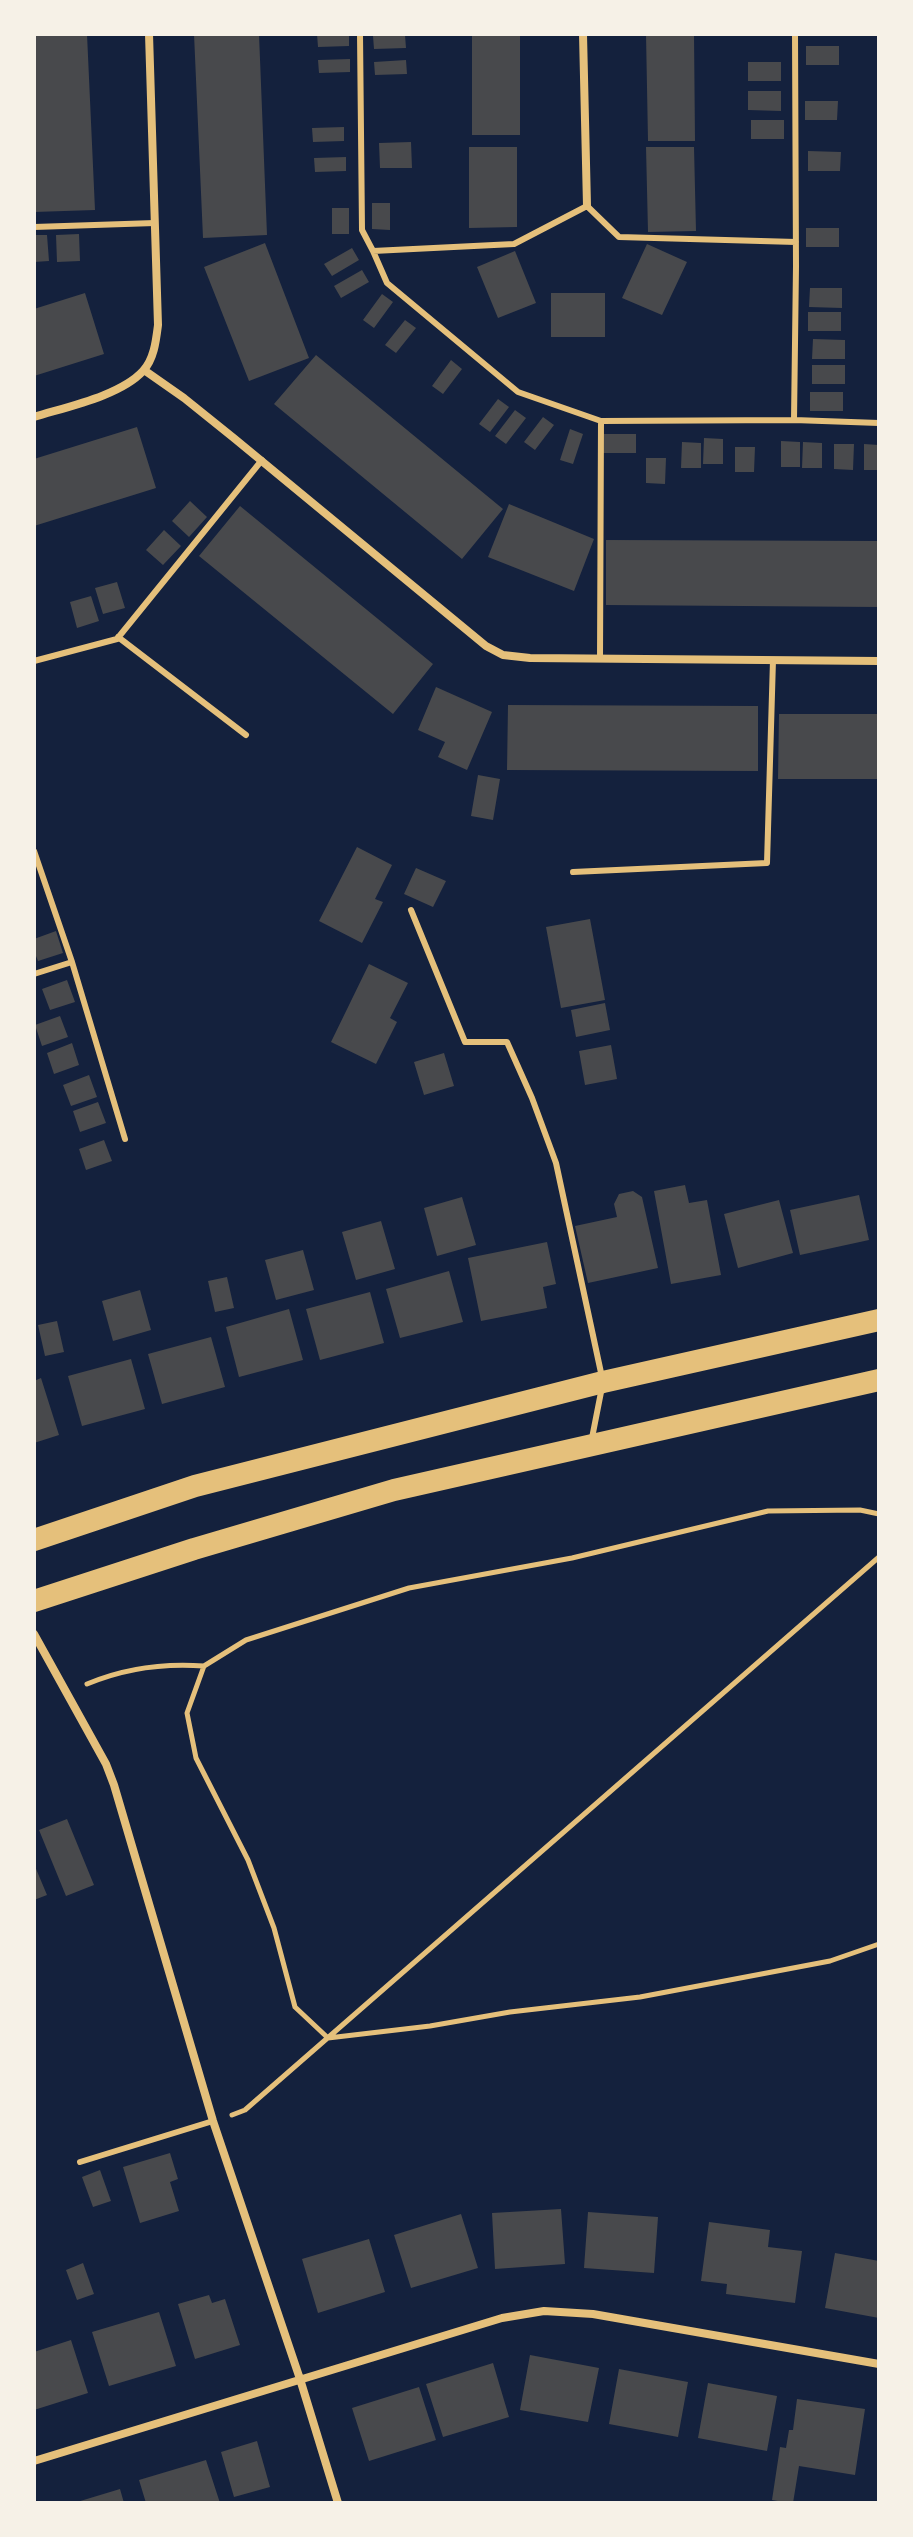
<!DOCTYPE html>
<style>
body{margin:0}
#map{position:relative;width:913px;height:2537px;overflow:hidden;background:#14213d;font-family:Jost,sans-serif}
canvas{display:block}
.frame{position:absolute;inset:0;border:36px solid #f6f1e7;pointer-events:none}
</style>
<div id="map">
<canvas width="913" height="2537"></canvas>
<div class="frame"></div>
</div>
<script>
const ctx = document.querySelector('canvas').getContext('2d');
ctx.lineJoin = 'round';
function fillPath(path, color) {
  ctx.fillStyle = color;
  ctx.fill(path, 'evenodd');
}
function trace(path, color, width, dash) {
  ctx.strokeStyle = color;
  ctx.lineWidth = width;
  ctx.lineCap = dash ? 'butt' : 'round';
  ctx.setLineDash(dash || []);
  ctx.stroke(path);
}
fillPath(new Path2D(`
 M34,34H87L95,210L34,212Z
 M194,34H259L267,235L203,238Z
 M317,34H349V46L318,47Z
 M472,34H520V135H472Z
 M646,34H694L695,141H648Z
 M405,35L406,48L374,49L373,36Z
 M806,46H839V65H806Z
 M350,59V72L319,73L318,60Z
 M406,60L407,74L375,75L374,62Z
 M748,62H781V81H748Z
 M748,91H781V111L748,110Z
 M805,101H838L837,120H805Z
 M751,120H784V139H751Z
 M344,127V141L313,142L312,128Z
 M411,142L412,168H380L379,143Z
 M469,147H517V227L469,228Z
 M646,147H694L696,231L648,232Z
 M808,151L841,152L840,171H808Z
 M346,157V171L315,172L314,158Z
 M372,203H390V230L372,229Z
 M332,208H349V234H332Z
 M806,228H839V247H806Z
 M79,234L80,261L57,262L56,235Z
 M34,235H47L49,261L34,262Z
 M265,243L309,358L249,381L204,267Z
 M647,244L687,262L662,315L622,298Z
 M352,248L359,260L332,276L324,264Z
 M515,251L536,303L498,318L477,267Z
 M362,270L369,282L341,298L334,286Z
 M810,288H842V308L809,307Z
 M85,293L104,354L34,376V309Z
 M551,293H605V337H551Z
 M382,294L393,302L374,328L363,320Z
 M808,312H841V331H808Z
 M405,320L416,328L396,353L385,345Z
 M813,339L845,340V359H812Z
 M316,355L503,509L462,559L274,404Z
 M451,360L462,369L443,394L432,386Z
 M812,365H845V384H812Z
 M810,392H843V411H810Z
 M498,399L509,407L490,432L479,424Z
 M515,410L526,418L506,444L495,436Z
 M543,417L554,425L535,450L524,442Z
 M137,427L156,488L34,526V459Z
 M570,429L583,434L573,464L560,460Z
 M604,434H636V453H603Z
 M704,438L723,439V464H703Z
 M781,441L800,442V467H781Z
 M682,442L701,443V468H681Z
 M803,442L822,443V468H802Z
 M834,444H854L853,470L834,469Z
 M864,444L879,445V470H864Z
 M735,447H755L754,472H735Z
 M646,458H666L665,484L646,483Z
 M190,501L207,517L189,537L172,521Z
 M509,504L594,539L574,591L488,557Z
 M240,506L433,664L393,714L199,556Z
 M164,530L181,546L163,565L146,550Z
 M606,540L879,541V607L606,605Z
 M117,582L125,608L103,614L95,588Z
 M91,596L99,621L77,628L70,602Z
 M436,687L492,712L467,770L438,757L445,742L418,730Z
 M508,705L758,706V771L507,770Z
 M779,714H879V779H778Z
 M478,775L500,779L493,820L471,816Z
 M357,847L392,865L375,899L383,902L362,943L319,921Z
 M416,868L446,881L433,907L404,894Z
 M590,919L605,1000L561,1008L546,927Z
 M56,931L63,953L38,961L34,951V939Z
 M369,964L408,983L390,1018L397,1022L376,1064L331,1042Z
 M67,980L75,1002L50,1010L42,989Z
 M605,1003L610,1030L576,1037L571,1010Z
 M60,1016L68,1037L42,1046L35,1025Z
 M72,1043L79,1065L54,1074L47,1053Z
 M611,1045L617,1079L585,1085L579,1051Z
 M444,1053L454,1086L424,1095L414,1062Z
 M89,1075L97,1097L71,1106L63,1085Z
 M98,1102L106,1123L80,1132L73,1111Z
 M104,1140L112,1161L86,1170L79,1149Z
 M685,1185L689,1203L707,1200L721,1275L671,1284L654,1191Z
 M633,1191L642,1197L658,1268L588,1283L575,1226L617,1217L614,1204L619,1194Z
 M859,1195L869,1240L800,1255L790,1210Z
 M462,1197L476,1245L437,1256L424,1208Z
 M779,1200L793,1253L738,1268L724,1214Z
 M381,1221L395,1269L356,1280L342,1232Z
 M547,1242L556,1284L543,1287L547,1308L481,1321L468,1258Z
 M303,1250L314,1290L276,1300L265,1260Z
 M449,1271L463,1322L400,1338L386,1289Z
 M227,1277L234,1308L215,1312L208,1281Z
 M140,1290L151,1330L113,1341L102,1301Z
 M370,1292L384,1343L320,1360L306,1309Z
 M289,1309L303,1360L239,1377L226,1327Z
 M57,1321L64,1352L45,1356L38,1325Z
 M211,1337L225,1387L162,1404L148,1354Z
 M131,1359L145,1409L82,1426L68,1376Z
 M41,1378L59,1435L34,1443V1381Z
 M67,1819L94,1885L66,1896L39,1830Z
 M34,1864L47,1895L34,1900Z
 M170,2153L178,2179L170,2182L179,2211L140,2223L123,2167Z
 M100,2170L111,2201L93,2207L82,2177Z
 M561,2209L565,2264L495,2269L492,2213Z
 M588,2212L658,2217L654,2273L584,2268Z
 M461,2214L478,2268L411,2288L394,2235Z
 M709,2222L770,2230L768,2247L802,2251L795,2303L726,2294L727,2284L701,2281Z
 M369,2239L385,2292L318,2313L302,2259Z
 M835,2253L879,2261V2318L825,2308Z
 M83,2263L94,2294L77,2300L66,2270Z
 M209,2295L212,2303L225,2299L240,2345L195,2359L178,2304Z
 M159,2312L176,2366L109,2386L92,2332Z
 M71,2340L88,2393L34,2410V2352Z
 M530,2355L599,2368L588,2422L520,2410Z
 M493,2363L509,2417L443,2437L426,2384Z
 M619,2369L688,2382L678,2437L609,2424Z
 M708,2383L777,2396L767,2451L698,2438Z
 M419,2387L436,2440L369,2461L352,2408Z
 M797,2399L865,2409L855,2475L799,2466L793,2503H789L772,2500L780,2447L786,2448L789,2430H793Z
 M257,2441L270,2487L234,2497L221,2452Z
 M206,2460L220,2503H146L139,2480Z
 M120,2489L124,2503H77V2502Z`), '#48494c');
trace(new Path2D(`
 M879,1514L860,1510L768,1511L572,1558L409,1588L246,1640L204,1666L187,1713L196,1758L248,1860L274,1928L295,2007L328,2038L430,2026L510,2012L640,1997L830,1961L879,1944
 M87,1684C125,1668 163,1663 204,1666
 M232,2115L245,2110L879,1557`), '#e5c07b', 5);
trace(new Path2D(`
 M360,34L362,230L373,251
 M34,227L155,223
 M794,420L796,266L795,34
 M601,421L518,392L387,283L373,251L514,244L587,206L619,237L796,242
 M118,637L246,735
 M600,658L601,421L794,420L879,423
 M34,661L117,639L262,460
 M34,851L72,962
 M573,872L767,863L773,660
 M411,910L465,1042H507L532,1098L556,1163L603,1382L592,1438
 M34,974L72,962L125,1139
 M80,2162L213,2121`), '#e5c07b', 6);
trace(new Path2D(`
 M583,34L587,206
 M144,370L184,398L235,439L486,646L503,655L530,658L879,661
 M34,417C66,407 120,396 143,371C154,359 156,341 158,325L149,34
 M34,1634L106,1764L114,1785L213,2121L300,2379L338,2503
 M34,2461L502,2318L544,2311L593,2314L879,2364`), '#e5c07b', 8);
trace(new Path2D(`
 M34,1540L195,1486L603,1382L879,1320
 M34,1601L194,1549L394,1490L879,1380`), '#e5c07b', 22);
</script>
